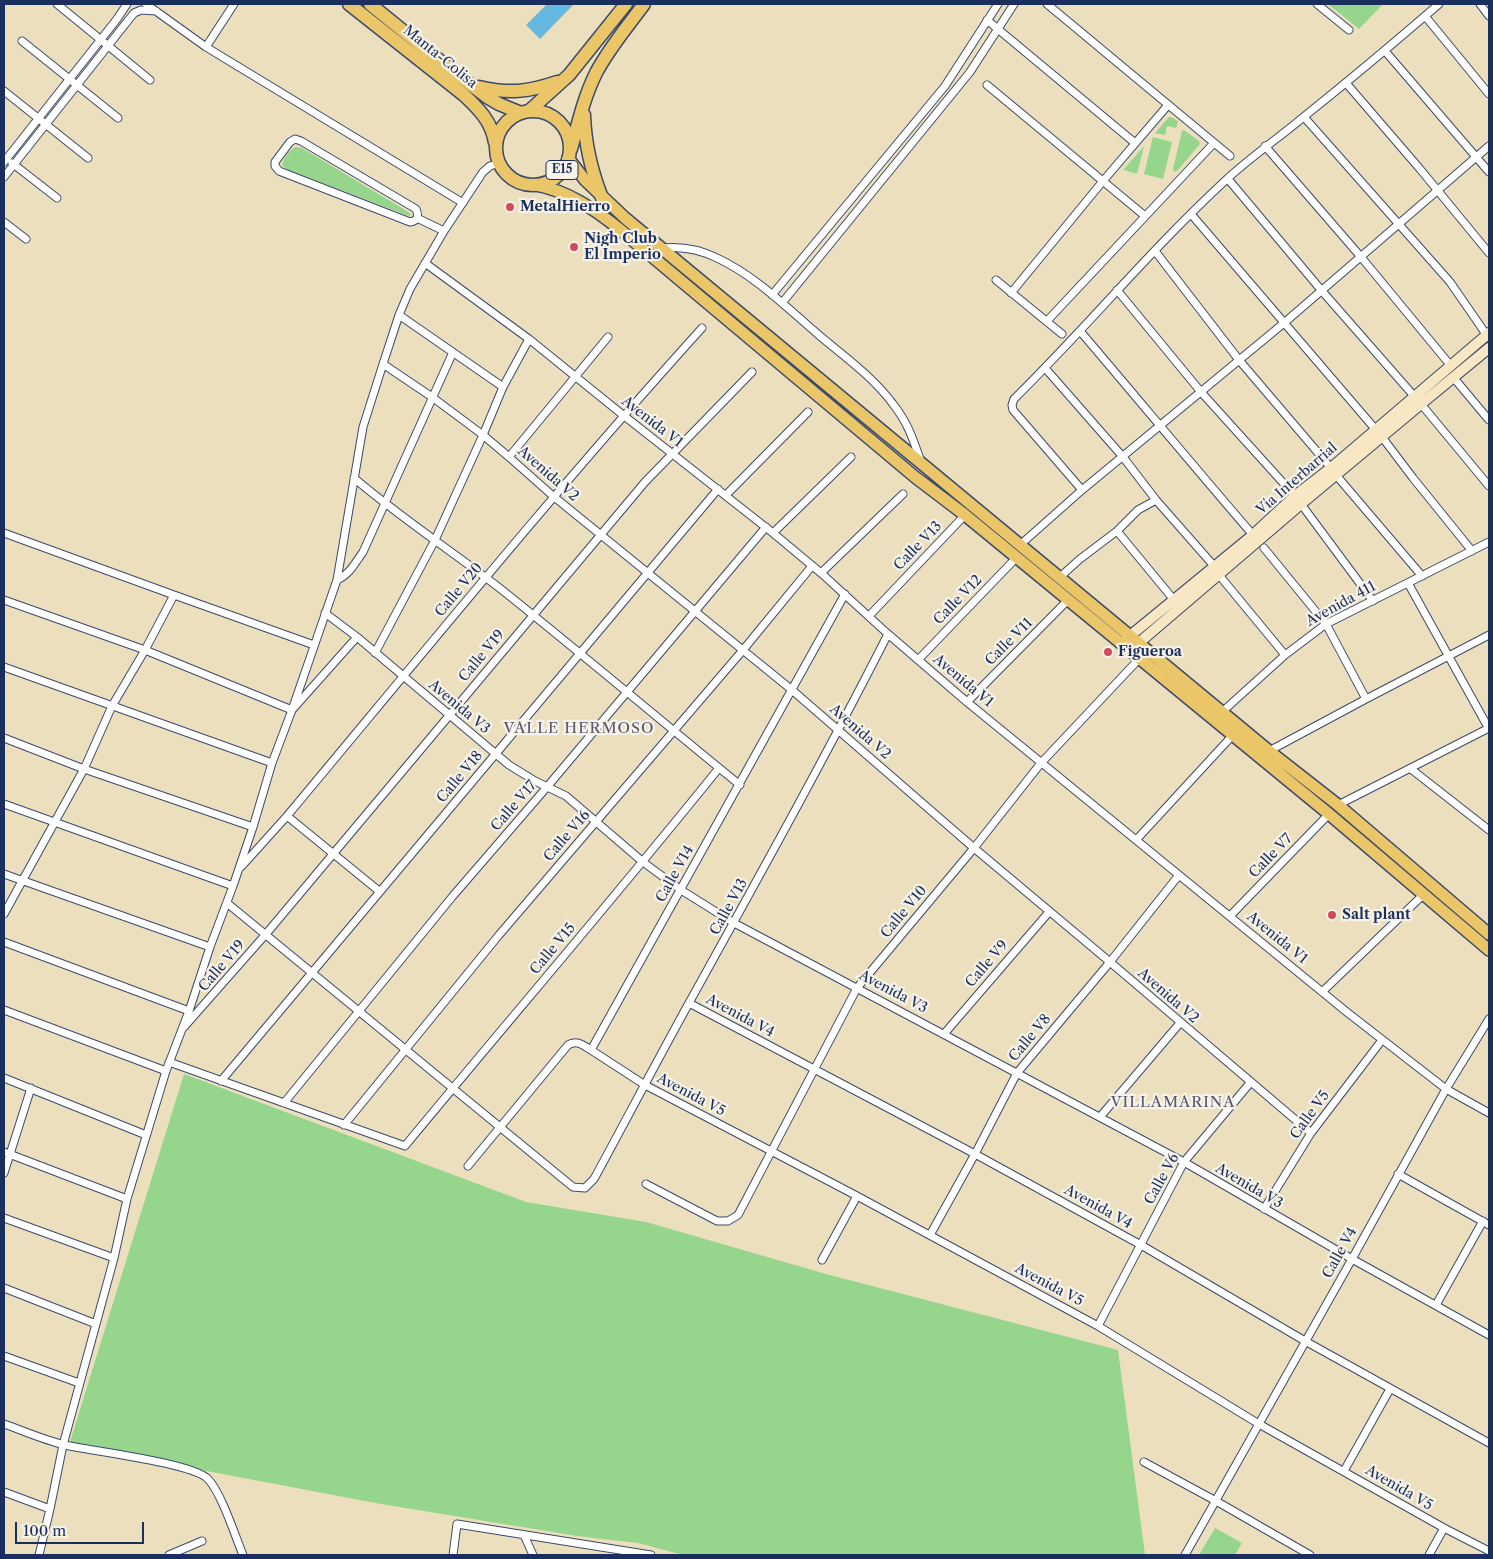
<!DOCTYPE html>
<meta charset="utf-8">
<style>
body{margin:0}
#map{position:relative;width:1493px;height:1559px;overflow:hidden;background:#ecdfbe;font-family:"Libre Caslon Text",serif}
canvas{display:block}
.frame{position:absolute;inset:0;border:5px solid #1b2f5e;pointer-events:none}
.scale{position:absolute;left:15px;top:1522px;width:129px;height:22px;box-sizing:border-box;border:2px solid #1b2f5e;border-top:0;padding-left:6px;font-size:15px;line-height:18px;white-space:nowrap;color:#1b2f5e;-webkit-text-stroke:4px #f7f3e8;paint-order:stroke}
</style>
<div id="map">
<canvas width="1493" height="1559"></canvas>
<div class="frame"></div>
<div class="scale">100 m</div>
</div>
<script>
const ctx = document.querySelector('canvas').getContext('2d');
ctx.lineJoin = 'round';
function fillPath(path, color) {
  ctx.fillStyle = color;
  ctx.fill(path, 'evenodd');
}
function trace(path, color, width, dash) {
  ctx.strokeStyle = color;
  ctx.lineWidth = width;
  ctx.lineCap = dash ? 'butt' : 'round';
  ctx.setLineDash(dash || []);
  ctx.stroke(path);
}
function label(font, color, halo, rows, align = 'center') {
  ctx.font = font + ' "Libre Caslon Text",serif';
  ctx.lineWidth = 4.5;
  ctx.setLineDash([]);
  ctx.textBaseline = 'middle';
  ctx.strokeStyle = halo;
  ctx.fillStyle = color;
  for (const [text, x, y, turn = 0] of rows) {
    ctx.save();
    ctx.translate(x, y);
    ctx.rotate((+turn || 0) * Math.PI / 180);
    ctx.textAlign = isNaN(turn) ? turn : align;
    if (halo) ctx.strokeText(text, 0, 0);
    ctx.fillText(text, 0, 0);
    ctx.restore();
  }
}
fillPath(new Path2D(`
 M1328,4H1383L1359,29Z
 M1169,117L1173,118L1178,121L1176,128L1167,126L1165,135L1155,133Z
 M1184,130L1199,141L1200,144L1177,171L1174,172L1173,169L1182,131Z
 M1153,137L1172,142L1163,179L1144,174Z
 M1144,146L1137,174L1124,170V169Z
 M296,147L302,148L410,213L411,215L409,216L286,169L282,165C283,159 290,149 296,147Z
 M184,1074L526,1202L646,1222L826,1274L1118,1350L1145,1555H683L638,1543L577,1536L381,1504L69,1445Z
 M1215,1528L1242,1543L1235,1555H1199Z`), '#95d58c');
fillPath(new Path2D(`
 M547,4L573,5L540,39L526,25Z`), '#66b8e1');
const street = new Path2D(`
 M57,4L150,80
 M146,4L206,47L463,203
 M1047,4L1230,156
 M1317,4L1349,30
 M1480,4L1489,16
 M1425,16L1489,94
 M987,20L1135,143
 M22,41L118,118
 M206,47L234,4
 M1385,51L1489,172
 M1346,83L1420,169L1489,253
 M987,85L1145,216
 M4,91L88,158
 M1304,117L1450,282L1488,337
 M295,139L301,141L416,209C419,216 418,221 410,222L279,171L275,166V162L290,142Z
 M1265,146L1361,257L1451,366
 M4,162L117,19L127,4
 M12,163L57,198
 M4,177L134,13L141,10L156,11
 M1228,179L1322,291L1414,396
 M1191,214L1382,437L1413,478L1472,551
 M417,218L444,231
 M4,222L26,239
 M662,248C682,246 699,249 717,258C756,276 788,309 820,336C845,357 873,377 893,404C908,423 913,439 921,462
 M1155,251L1239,360L1331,468
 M425,263L529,339L623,415L773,533L821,573L888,634L967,702L1348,1013L1446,1089L1489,1113
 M996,280L1062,334
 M1117,290L1201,392L1295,496
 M1011,293L1103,181L1168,105
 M772,295L945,86L998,4
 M782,303L970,72L1014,4
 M399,315L503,387
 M1047,321L1214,143
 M1080,331C1138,399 1195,468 1253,535
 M383,364L432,397L483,435L509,457L553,496L792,690L974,848L1110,962L1311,1133
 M1045,368L1123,457L1156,500L1214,566L1219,575L1285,655
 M1453,377L1489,420
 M1421,404L1489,486
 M509,457L608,337
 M1336,475L1422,576
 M354,478C401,518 453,552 502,590C582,654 660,720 740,785
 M1082,490L1013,410L1012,405L1014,399C1087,327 1152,248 1227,179C1252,156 1280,137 1306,115C1351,79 1395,42 1439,4
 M726,495L808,412
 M1301,504L1373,601
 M1117,531L1174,600
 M4,533L174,595
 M773,533L851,457
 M1020,545L1082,490L1284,323L1489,146
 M1264,548L1326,624L1366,699L1269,751
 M821,573L903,494
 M1060,577L1080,559L1117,531L1138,510L1156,500
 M337,580C350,574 355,563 363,552L453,352
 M1408,583L1489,729
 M4,600L145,650L292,710L357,637
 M325,613L357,637L509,765L535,781L566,796L643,862L681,890L734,923L1184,1162L1352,1259L1489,1335
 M869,616L965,515
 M375,653L435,540L483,435L503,387L529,339
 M918,660L1017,557
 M4,667L272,763
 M1366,699L1489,635
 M967,702L1068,600
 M1222,712L1285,655L1326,624L1489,542
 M4,738L84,769L253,827
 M1411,769L1489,830
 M4,804L233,886
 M1338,805L1489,728
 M287,816L379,891
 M1137,839L1232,736
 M241,867L287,816C424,652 559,486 702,328
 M4,874L210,947
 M227,903L573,1187L585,1188L594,1179C626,1120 657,1061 689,1003C757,880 825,758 888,634
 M4,914L84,769L112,706L145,650L174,595L314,645
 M1230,916L1329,814
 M4,942L189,1011
 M1322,992L1423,895
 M689,1003L975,1154L1141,1245L1305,1341L1489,1443
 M4,1010L166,1071
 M184,1027L266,934L645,482L752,372
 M944,1034L1049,912
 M591,1050L645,1085L857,1196L1098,1326L1259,1424L1444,1528L1489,1551
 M169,1062L405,1146C509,1020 616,896 719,768
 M4,1078L146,1135
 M221,1081L718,489
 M284,1103L452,897L547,787L766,527
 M1100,1117L1180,1023
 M344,1125L499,935L743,650L812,566
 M4,1152L127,1199
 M468,1166L568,1045C577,1039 584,1046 591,1050L845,594
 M4,1173L31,1088
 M1398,1174L1489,1225
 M646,1184L717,1221H728L738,1215L857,988L974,848L1041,763L1139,659
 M1264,1209L1311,1133L1382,1040
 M4,1218L114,1258
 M930,1235L975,1154L1017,1073L1110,962L1179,875
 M822,1260L857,1196
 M4,1288L96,1324
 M1436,1305L1483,1221
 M1098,1326L1184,1162L1250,1083
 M4,1356L79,1383
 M4,1424C24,1431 44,1440 65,1445C92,1451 193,1463 208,1479C222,1494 235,1536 243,1555
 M1144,1462L1216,1501L1310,1555
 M1344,1471L1390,1389
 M4,1492L50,1509
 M524,1535L533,1555
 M39,1555L50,1509L63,1445L114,1258L127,1199L166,1071L189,1011L210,947L233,886L253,827L272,763L292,710L337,580L363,427L383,364L399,315L410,289L444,231L483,172L490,166L499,163
 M169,1555L202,1541
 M453,1555L457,1524L651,1555
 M1185,1555L1352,1259L1446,1089L1489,1019
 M1429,1555L1444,1528`);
const secondary = new Path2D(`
 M1125,640L1253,535L1295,496L1331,468L1489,333
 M1134,647L1301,504L1421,404L1489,348`);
const primary = new Path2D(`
 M568,158L585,180L625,218L1269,751L1338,805L1489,934
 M536,185C567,191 593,208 618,228L915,477L965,515L1329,814L1489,950`);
const highway = new Path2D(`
 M349,4L464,95C479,109 492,122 495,143
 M370,4L450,69L487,97L499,104L521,113
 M479,87C509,94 528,92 557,82
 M529,111L569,75L626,4
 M496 148a37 37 0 1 1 74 0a37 37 0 1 1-74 0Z
 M584,115C585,145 591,170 602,198
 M571,149C578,124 584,97 596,73C609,48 628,26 644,4`);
trace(street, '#3a496c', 9);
trace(secondary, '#3a496c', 12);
trace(primary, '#3a496c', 14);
trace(highway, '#3a496c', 15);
trace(street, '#fff', 7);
trace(secondary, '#f7e8c3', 10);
trace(primary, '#eac669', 11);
trace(highway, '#eac669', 12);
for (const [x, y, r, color] of [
 [510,207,5,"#d1495b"],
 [574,247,5,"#d1495b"],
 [1108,652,5,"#d1495b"],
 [1332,915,5,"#d1495b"]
]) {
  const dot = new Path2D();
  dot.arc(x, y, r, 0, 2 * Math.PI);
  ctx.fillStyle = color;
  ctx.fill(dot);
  trace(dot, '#f7f3e8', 2);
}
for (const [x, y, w] of [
 [562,170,32]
]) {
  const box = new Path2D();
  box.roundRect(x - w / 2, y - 9.5, w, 19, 4);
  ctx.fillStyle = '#f7f3e8';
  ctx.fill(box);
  trace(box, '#1b2f5e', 1);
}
label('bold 12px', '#1b2f5e', null, [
 ["E15",562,170]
]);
label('14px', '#1b2f5e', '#f7f3e8', [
 ["Manta-Colisa",440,57,39],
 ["Avenida V1",652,422,38],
 ["Avenida V2",548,474,41],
 ["Vía Interbarrial",1297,479,-41],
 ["Calle V13",918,546,-46],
 ["Calle V20",459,590,-50],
 ["Calle V12",958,600,-46],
 ["Avenida 411",1341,604,-29],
 ["Calle V11",1009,642,-45],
 ["Calle V19",482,656,-50],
 ["Avenida V1",963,681,40],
 ["Avenida V3",459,707,40],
 ["Avenida V2",860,732,41],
 ["Calle V18",460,777,-50],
 ["Calle V17",514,806,-49],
 ["Calle V16",567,836,-49],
 ["Calle V7",1271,856,-46],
 ["Calle V14",675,874,-61],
 ["Calle V13",729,907,-61],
 ["Calle V10",904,912,-50],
 ["Avenida V1",1277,938,39],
 ["Calle V15",553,949,-50],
 ["Calle V9",987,964,-49],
 ["Calle V19",222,966,-49],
 ["Avenida V3",893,992,28],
 ["Avenida V2",1168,996,41],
 ["Avenida V4",740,1016,28],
 ["Calle V8",1030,1038,-50],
 ["Avenida V5",691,1095,28],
 ["Calle V5",1310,1115,-54],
 ["Calle V6",1162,1179,-61],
 ["Avenida V3",1249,1186,30],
 ["Avenida V4",1098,1207,29],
 ["Calle V4",1340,1253,-61],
 ["Avenida V5",1049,1285,28],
 ["Avenida V5",1399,1488,30]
]);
label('bold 14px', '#1b2f5e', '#f7f3e8', [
 ["MetalHierro",520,207],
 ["Nigh Club",584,239],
 ["El Imperio",584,255],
 ["Figueroa",1118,652],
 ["Salt plant",1342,915]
], 'left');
ctx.letterSpacing = '1px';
label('15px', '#5b566e', '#f7f3e8', [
 ["VALLE HERMOSO",579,729],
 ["VILLAMARINA",1173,1103]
]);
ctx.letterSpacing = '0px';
</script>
